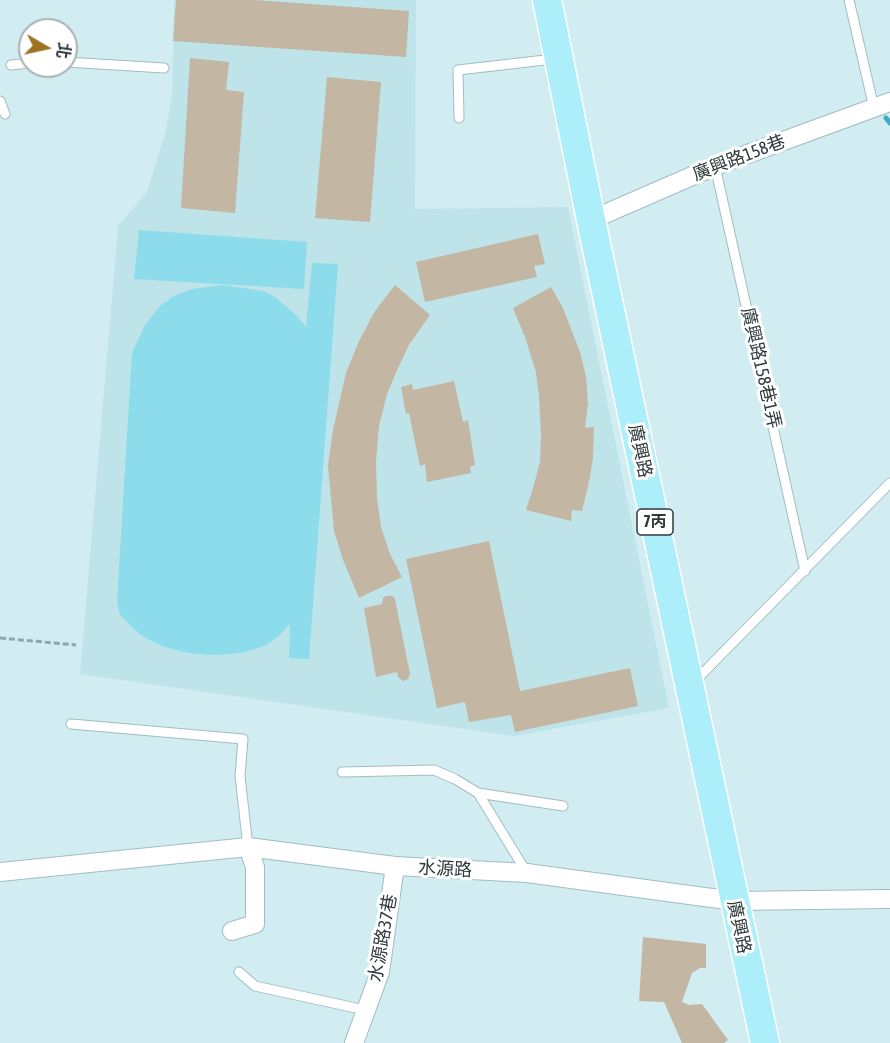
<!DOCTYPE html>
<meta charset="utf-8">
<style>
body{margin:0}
#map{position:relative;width:890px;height:1043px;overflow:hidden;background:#d1edf2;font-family:"Asap Condensed","Noto Sans TC",sans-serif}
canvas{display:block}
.north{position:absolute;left:18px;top:18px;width:60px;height:60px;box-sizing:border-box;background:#fff;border:2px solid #acb0b1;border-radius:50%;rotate:99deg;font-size:16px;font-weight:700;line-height:24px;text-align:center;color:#2f3a3d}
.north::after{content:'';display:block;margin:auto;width:21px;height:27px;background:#9d7322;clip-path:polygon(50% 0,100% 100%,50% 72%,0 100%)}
</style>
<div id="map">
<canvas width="890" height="1043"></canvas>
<div class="north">北</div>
</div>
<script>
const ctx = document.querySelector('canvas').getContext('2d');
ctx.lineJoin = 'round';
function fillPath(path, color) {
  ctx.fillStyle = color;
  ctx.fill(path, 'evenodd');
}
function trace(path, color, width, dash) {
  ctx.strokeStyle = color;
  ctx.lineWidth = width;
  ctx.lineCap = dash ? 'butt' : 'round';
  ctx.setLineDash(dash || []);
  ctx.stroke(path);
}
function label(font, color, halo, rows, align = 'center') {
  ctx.font = font + ' "Asap Condensed","Noto Sans TC",sans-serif';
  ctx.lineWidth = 6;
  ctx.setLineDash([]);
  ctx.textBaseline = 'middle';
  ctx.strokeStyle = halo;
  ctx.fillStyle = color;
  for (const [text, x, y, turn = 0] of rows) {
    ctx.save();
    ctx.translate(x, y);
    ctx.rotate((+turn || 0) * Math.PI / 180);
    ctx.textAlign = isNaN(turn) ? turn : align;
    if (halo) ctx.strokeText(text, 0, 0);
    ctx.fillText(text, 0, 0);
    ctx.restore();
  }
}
fillPath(new Path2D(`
 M174,0H416L415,209L568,207L669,708L514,736L80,674L118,226L147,192L166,130L172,96Z`), '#bee4ea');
fillPath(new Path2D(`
 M139,230L307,242L304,289L134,279Z
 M312,263L338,264L309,659L289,658L290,624C282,633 272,643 261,647C222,662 157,656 129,624C126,621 121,617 120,613C118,610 118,604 117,600L132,353L145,325L161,305L174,296L192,289L222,285L263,291L275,297L296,315L306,327Z`), '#8cdceb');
trace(new Path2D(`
 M886,118L890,123`), '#3dadbf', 5);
fillPath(new Path2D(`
 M176,0H255L409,11L406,57L173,41Z
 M190,58L229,62L226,90L244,92L235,213L181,208Z
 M327,77L381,82L370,222L315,218Z
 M538,234L545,264L534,266L537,277L425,302L416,262Z
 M395,285L430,315L409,345L398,368L387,394L379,426L376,462L377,498L381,527L390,554L402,577L359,598L343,560L334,531L328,465L333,430L346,373L359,341L375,311Z
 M551,287L563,308L580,352L586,377L588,403L585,428L594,427L593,458L589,482L582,511L572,510L571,521L526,510L533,488L540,462L541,434L539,396L536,372L525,337L513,308Z
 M454,381L463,422L468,420L475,465L470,467L471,473L427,482L425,464L420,466L409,413L406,414L401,387L412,384L413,390Z
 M489,541L520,691L630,668L638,706L515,732L511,715L469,722L465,702L437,708L406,559Z
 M386,596H393L395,599L410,674L408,679L403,681L398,677L397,672L376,677L364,608L382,604L383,598Z
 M643,937L706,944V968H700L692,973L682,1002L689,1005L702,1004L728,1040L724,1043H682L664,1002L639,1001Z`), '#c3b6a3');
const service = new Path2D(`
 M849,0L874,108
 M66,62L164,68
 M11,65L30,63
 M0,101L5,114
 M459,118L458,70L554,59
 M715,166L805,571
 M694,682L890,483
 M71,724L243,739L240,776L248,847
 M342,772L434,770L455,779L478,793L527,873
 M478,793L563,806
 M239,972L255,986L365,1010`);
const minor = new Path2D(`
 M591,220L715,166L890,102
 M0,872L248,847L395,866L527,873L734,901L890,899
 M232,931L255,924V867L248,847
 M354,1043L380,972L395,866`);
const primary = new Path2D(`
 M547,0L591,220L765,1043`);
trace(service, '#a2bdc2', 11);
trace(minor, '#a2bdc2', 20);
trace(primary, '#fff', 31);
trace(new Path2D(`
 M0,638L76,645`), '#91a6aa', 3, [6, 3]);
trace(service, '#fff', 9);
trace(minor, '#fff', 18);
trace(primary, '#aceefa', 28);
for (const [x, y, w] of [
 [655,522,36]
]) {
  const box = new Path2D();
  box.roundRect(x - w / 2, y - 13, w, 26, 4.5);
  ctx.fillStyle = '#fff';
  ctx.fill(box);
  trace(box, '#2f3a3d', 1.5);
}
label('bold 16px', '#2f3a3d', null, [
 ["7丙",655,522]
]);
label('18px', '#2f3a3d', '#fff', [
 ["廣興路158巷",739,158,-21],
 ["廣興路158巷1弄",761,368,77],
 ["廣興路",640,451,78],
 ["水源路",445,869,3],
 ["廣興路",739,927,78],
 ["水源路37巷",383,938,-80]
]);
</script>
